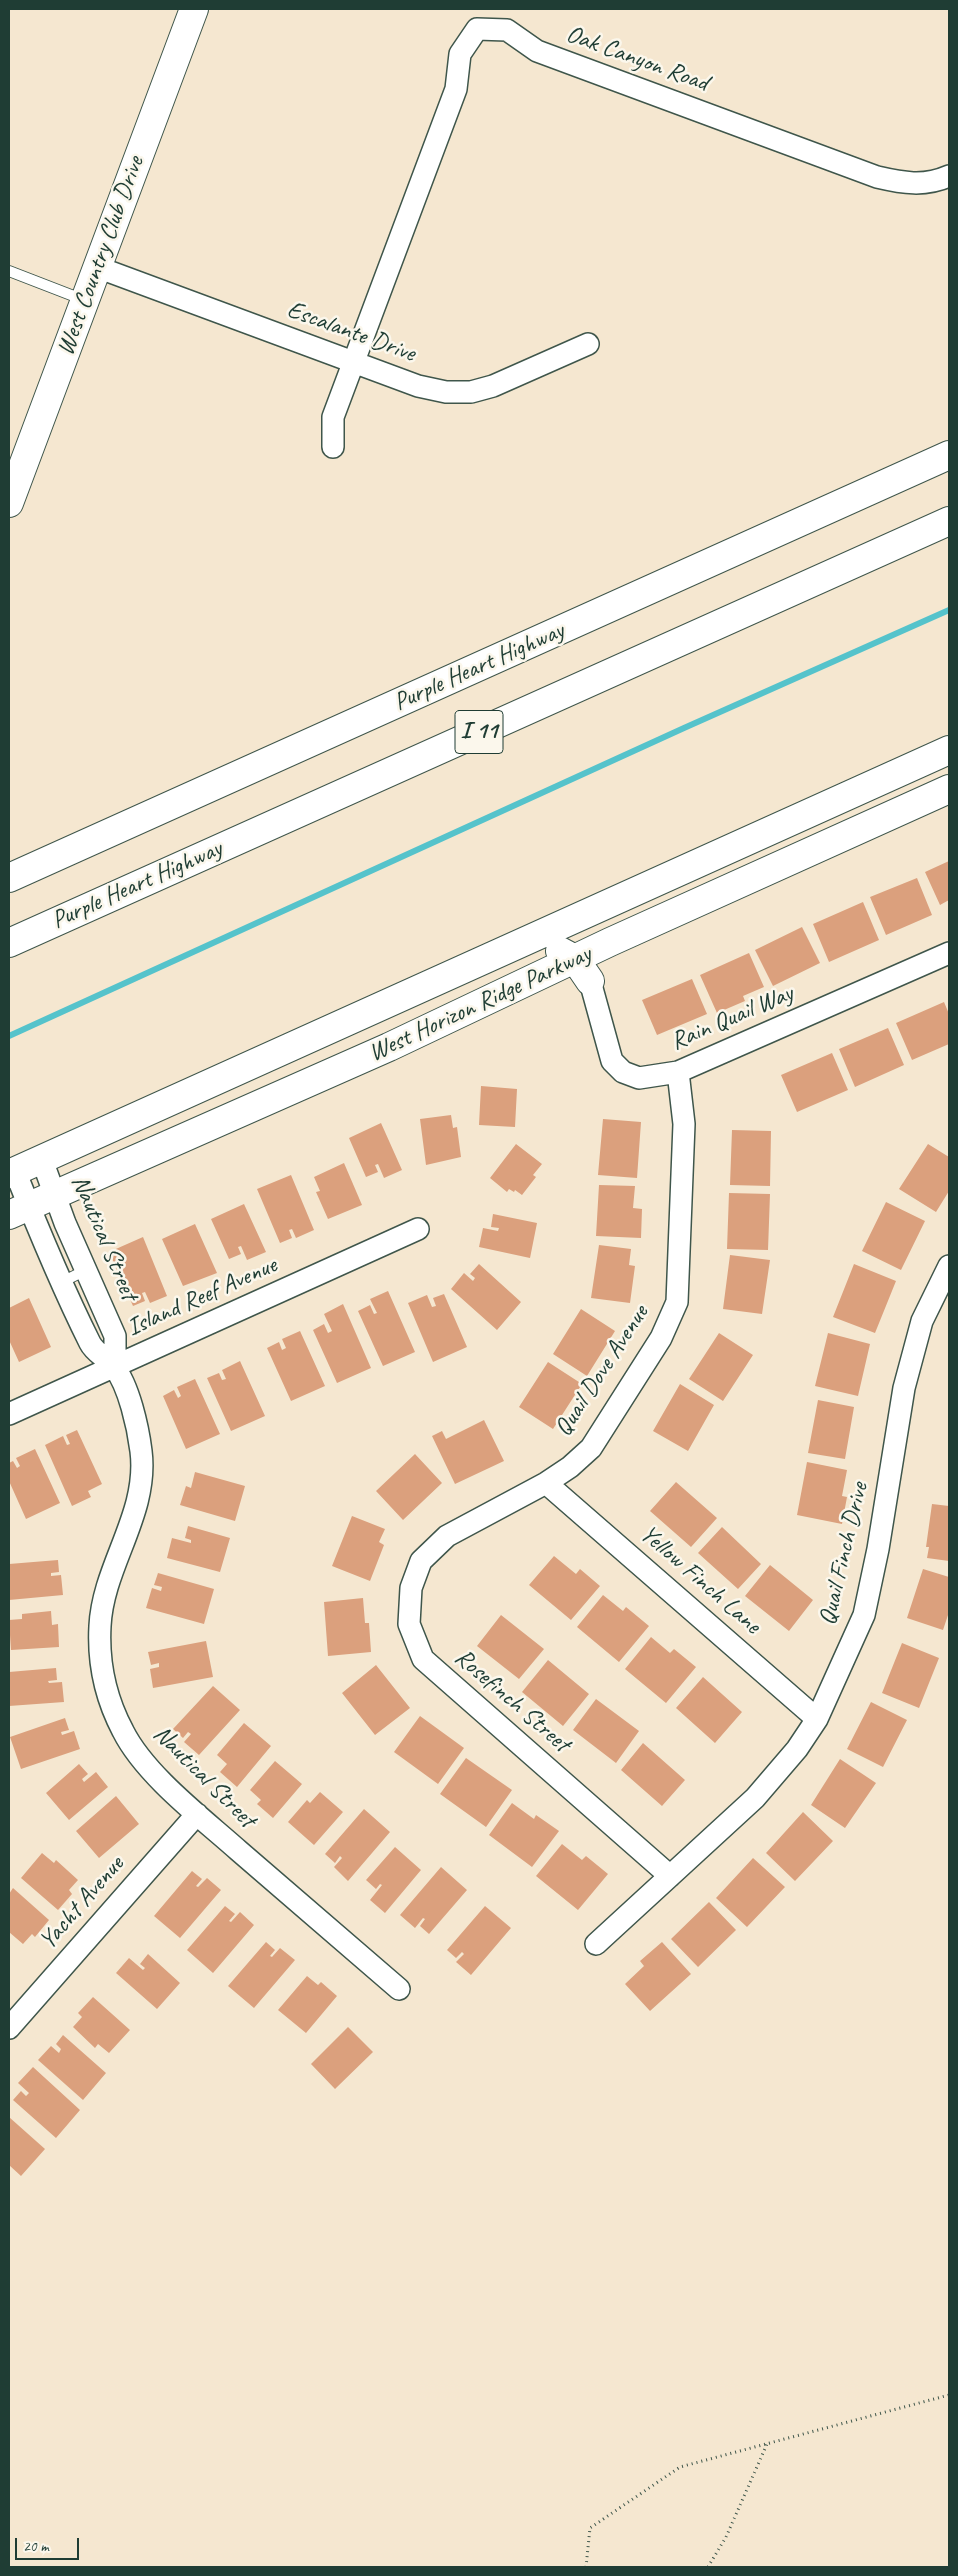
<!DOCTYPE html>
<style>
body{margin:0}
#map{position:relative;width:958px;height:2576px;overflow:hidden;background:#f5e7d0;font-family:Caveat,sans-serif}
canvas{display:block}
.frame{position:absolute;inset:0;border:10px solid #1f3d34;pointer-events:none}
.scale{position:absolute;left:15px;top:2538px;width:64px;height:22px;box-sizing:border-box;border:2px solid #1f3d34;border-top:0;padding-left:6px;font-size:15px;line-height:18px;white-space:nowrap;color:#1f3d34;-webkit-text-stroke:4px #fbf7ec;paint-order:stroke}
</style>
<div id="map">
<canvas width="958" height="2576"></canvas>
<div class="frame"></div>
<div class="scale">20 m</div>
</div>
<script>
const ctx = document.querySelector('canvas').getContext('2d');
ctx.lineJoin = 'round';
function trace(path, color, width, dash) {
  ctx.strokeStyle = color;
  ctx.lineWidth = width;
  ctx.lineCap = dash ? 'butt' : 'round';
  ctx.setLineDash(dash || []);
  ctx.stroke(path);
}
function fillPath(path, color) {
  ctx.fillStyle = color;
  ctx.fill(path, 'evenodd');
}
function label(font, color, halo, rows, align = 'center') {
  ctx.font = font + ' Caveat,sans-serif';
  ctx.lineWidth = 5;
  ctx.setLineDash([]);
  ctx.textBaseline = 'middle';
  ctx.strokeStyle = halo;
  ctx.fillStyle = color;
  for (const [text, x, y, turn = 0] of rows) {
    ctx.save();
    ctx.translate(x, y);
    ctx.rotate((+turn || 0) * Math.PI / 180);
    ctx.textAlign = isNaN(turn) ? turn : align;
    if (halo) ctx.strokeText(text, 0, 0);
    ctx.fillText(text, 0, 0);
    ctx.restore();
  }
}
trace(new Path2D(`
 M9,1036L684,728L949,610`), '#55c3cb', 6);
fillPath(new Path2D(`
 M949,861V900L940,905L925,872Z
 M917,878L932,915L886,935L870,897Z
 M863,902L879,940L829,962L813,924Z
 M802,927L820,963L773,986L755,950Z
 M749,953L764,987L743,996L745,1001L717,1013L700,975Z
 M692,979L707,1014L657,1035L642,1000Z
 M944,1002L949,1014V1044L912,1060L896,1023Z
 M888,1028L904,1065L855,1087L839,1049Z
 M832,1053L848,1090L797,1112L781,1075Z
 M481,1086L517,1089L515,1127L479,1125Z
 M451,1115L453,1128L457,1127L461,1157L426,1165L420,1119Z
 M603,1119L641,1122L637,1178L598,1175Z
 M381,1123L402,1170L384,1178L378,1164L375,1165L378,1172L366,1177L349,1138Z
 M732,1130L771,1131L770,1186L730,1185Z
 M516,1144L542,1164L533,1175L536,1177L522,1195L515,1190L514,1192L509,1189L507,1192L490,1178Z
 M928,1144L949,1157V1191L936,1212L899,1189Z
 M344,1163L362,1205L328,1219L316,1192L320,1191L314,1177Z
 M291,1175L314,1230L296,1238L292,1229L289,1230L292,1238L280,1243L257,1189Z
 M599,1185L635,1186L633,1208L642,1209L641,1238L596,1236Z
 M729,1193L770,1194L768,1250L727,1249Z
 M886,1202L925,1221L901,1270L862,1251Z
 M244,1204L266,1252L247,1260L241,1246L238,1247L241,1254L229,1259L211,1219Z
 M493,1214L537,1223L530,1258L479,1247L483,1228L498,1231L499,1228L491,1227Z
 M195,1224L217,1273L183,1286L162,1239Z
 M143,1237L167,1296L150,1303L145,1292L142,1293L145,1301L133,1306L109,1252Z
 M599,1245L631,1249L629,1265L635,1266L630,1303L591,1298Z
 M730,1255L770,1260L762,1314L723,1309Z
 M479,1264L521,1302L497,1330L451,1289L464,1273L473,1281L475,1278L470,1274Z
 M854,1264L896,1281L875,1333L833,1317Z
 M388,1291L415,1352L383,1366L358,1311L370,1305L374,1314L377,1313L370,1299Z
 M444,1294L467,1347L433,1362L408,1303L427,1295L432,1307L436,1306L433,1298Z
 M29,1298L51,1347L19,1362L9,1340V1308Z
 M343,1304L371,1368L337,1383L313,1330L324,1324L328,1333L332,1331L324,1314Z
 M581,1309L615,1331L587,1376L553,1354Z
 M300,1331L325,1386L291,1401L267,1348L279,1342L282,1350L286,1348L282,1339Z
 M719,1333L753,1355L723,1401L689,1379Z
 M828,1333L870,1344L858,1396L815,1386Z
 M240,1361L265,1416L231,1431L207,1378L219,1373L222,1380L226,1379L222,1370Z
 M548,1362L582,1384L553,1429L519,1407Z
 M195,1379L220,1434L186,1449L163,1396L174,1390L178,1398L181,1396L177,1387Z
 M680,1384L714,1405L688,1451L653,1431Z
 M818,1400L854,1407L845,1459L808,1453Z
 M484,1420L504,1461L455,1484L432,1436L442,1431L446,1439Z
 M77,1430L102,1484L88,1491L91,1497L72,1506L45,1445L63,1436L67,1445L70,1444L66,1435Z
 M35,1449L60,1503L26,1519L9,1481V1463L13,1461L17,1468L20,1466L16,1458Z
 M415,1454L442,1483L403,1520L376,1491Z
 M807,1462L847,1470L842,1496L847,1497L842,1524L797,1515Z
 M195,1472L245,1486L235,1521L180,1505L186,1486L191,1488Z
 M676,1482L717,1518L691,1547L650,1511Z
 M932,1504L949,1506V1561L927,1558L929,1547H926Z
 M352,1516L385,1529L379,1542L384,1545L370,1581L332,1566Z
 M188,1526L230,1538L220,1572L167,1558L172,1538L191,1543V1540L185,1538Z
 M722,1527L761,1564L738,1589L698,1553Z
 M554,1556L576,1574L580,1569L600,1586L571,1620L529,1585Z
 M58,1560L59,1572L51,1573V1576L61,1575L63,1595L9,1600V1564Z
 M770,1565L813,1600L789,1631L745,1596Z
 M923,1569L949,1577V1612L943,1630L907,1618Z
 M158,1573L214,1589L204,1624L146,1608L152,1588L161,1591L162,1587L154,1585Z
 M603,1595L623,1611L626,1607L649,1626L619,1662L577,1627Z
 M363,1598L365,1623H369L371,1652L328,1656L324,1602Z
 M51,1611L52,1625L58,1624L59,1647L11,1650L9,1620L22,1619V1614Z
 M501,1615L544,1649L519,1679L477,1646Z
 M651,1637L670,1653L674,1649L696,1667L666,1703L625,1669Z
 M206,1641L213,1677L153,1688L150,1669L159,1667V1663L151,1665L148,1652Z
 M902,1643L939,1658L919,1708L882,1693Z
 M548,1660L589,1694L563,1726L522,1692Z
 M376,1665L410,1708L375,1735L342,1693Z
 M56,1668L57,1680L48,1681L49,1683L62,1682L64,1702L9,1706V1672Z
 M703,1677L742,1712L715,1743L676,1708Z
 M213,1686L240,1710L199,1755L184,1742L191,1734L188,1732L183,1738L173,1729Z
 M596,1699L639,1731L616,1763L573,1730Z
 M871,1702L907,1720L883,1767L847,1749Z
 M420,1716L464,1748L438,1784L394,1752Z
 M65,1718L69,1730L61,1732L62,1735L74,1731L80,1749L21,1769L10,1737Z
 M244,1723L271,1746L237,1787L220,1772L227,1764L217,1755Z
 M643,1743L685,1780L662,1806L621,1770Z
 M466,1758L512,1790L486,1827L440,1794Z
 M840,1759L876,1783L845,1828L811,1805Z
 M275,1761L302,1784L273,1818L257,1804L261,1800L250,1790Z
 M79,1764L88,1774L82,1779L84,1782L96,1772L108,1787L69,1820L46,1793Z
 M320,1792L343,1812L314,1845L288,1822L307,1800L310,1803Z
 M116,1796L139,1824L99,1858L76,1831Z
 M512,1803L534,1819L536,1815L559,1831L532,1867L489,1835Z
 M364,1809L390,1832L348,1881L334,1867L342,1858L340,1856L335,1863L325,1854Z
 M803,1812L833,1841L795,1881L766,1853Z
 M562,1844L582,1860L586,1856L608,1874L578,1910L536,1876Z
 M395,1847L421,1870L385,1913L370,1900L382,1885L380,1884L376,1889L366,1880Z
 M42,1853L54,1863L56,1860L78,1880L69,1890L72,1894L58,1910L21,1878Z
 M753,1858L785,1887L747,1927L716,1898Z
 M441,1867L467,1890L429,1934L420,1926L425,1919L423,1918L415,1928L400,1915Z
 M192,1871L202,1879L196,1886L198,1887L207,1878L221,1890L180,1938L154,1916Z
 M13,1888L49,1920L35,1937L32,1934L23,1944L9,1932V1894Z
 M709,1902L736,1930L698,1967L671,1939Z
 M225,1906L235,1914L229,1921L231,1922L240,1912L254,1925L213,1973L187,1950Z
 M485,1906L511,1928L471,1975L456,1962L464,1954L462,1952L456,1958L447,1950Z
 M266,1942L275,1950L270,1956L272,1957L280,1948L295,1960L254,2008L228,1986Z
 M662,1942L691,1974L650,2011L625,1984L644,1966L640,1961Z
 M148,1954L180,1983L157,2009L116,1973L129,1958L143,1970L145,1968L140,1964Z
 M307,1976L318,1985L321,1982L337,1996L306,2033L278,2010Z
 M93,1997L130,2030L109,2053L98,2044L95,2048L73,2027L82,2017L78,2013Z
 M348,2027L373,2052L335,2089L311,2064Z
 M63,2035L106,2073L83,2100L38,2060L51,2046L59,2053L61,2049L56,2044Z
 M33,2067L80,2110L56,2138L13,2100L21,2091L26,2096L29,2093L18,2083Z
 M9,2117L45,2149L21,2176L9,2165Z`), '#dba07d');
const lane = new Path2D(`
 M9,271L84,300
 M62,1282L86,1270`);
const street = new Path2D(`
 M97,267L418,386L446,392H471L493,386L588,344
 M333,447V417L456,89L460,54L477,29L507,30L537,51L877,177C903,183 924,187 949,176
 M590,981L612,1061L623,1072L639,1078L678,1072L949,953
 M42,1160L65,1223L115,1336V1367
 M15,1171C38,1229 62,1287 90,1343C95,1353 107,1358 114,1367C129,1386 138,1427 141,1451C149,1514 103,1565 100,1626C98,1662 106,1699 123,1731C145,1775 202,1818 239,1851C292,1897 345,1943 399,1989
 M9,1414L418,1229
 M546,1483L817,1719
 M670,1876L423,1659L409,1624L411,1588L421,1561L447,1536L546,1483L570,1467L591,1448L661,1338L677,1302L684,1124L678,1072
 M596,1944L755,1798L797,1749L817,1719L864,1615L878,1549L904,1388L922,1321L949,1266
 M9,2028L197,1814`);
const secondary = new Path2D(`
 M9,503L194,9`);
const primary = new Path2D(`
 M560,951L575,959L590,981
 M9,1174L949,750
 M9,1215L389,1047L610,942L949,789`);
const highway = new Path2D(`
 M9,878L949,455
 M9,943L949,521`);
trace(lane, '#3f564b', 12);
trace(street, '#3f564b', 24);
trace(secondary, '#3f564b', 30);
trace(primary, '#3f564b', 30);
trace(highway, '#3f564b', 30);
trace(new Path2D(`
 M586,2567L590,2528L680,2467L949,2395
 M708,2567L726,2537L767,2444`), '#3f564b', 3, [1, 4]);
trace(lane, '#fff', 10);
trace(street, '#fff', 21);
trace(secondary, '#fff', 28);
trace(primary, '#fff', 28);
trace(highway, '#fff', 28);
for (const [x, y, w] of [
 [479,732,48]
]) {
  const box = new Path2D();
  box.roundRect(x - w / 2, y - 21.5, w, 43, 4);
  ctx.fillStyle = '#fbf7ec';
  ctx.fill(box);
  trace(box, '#1f3d34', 1);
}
label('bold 24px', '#1f3d34', null, [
 ["I 11",479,732]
]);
label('25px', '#1f3d34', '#fbf7ec', [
 ["Oak Canyon Road",637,59,20],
 ["West Country Club Drive",101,256,-70],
 ["Escalante Drive",351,332,20],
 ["Purple Heart Highway",479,667,-24],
 ["Purple Heart Highway",137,885,-24],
 ["West Horizon Ridge Parkway",480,1004,-25],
 ["Rain Quail Way",732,1018,-23],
 ["Nautical Street",104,1238,67],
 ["Island Reef Avenue",202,1297,-24],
 ["Quail Dove Avenue",602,1371,-57],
 ["Quail Finch Drive",844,1554,-77],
 ["Yellow Finch Lane",700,1580,41],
 ["Rosefinch Street",512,1701,41],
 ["Nautical Street",204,1777,45],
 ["Yacht Avenue",82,1903,-49]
]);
</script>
